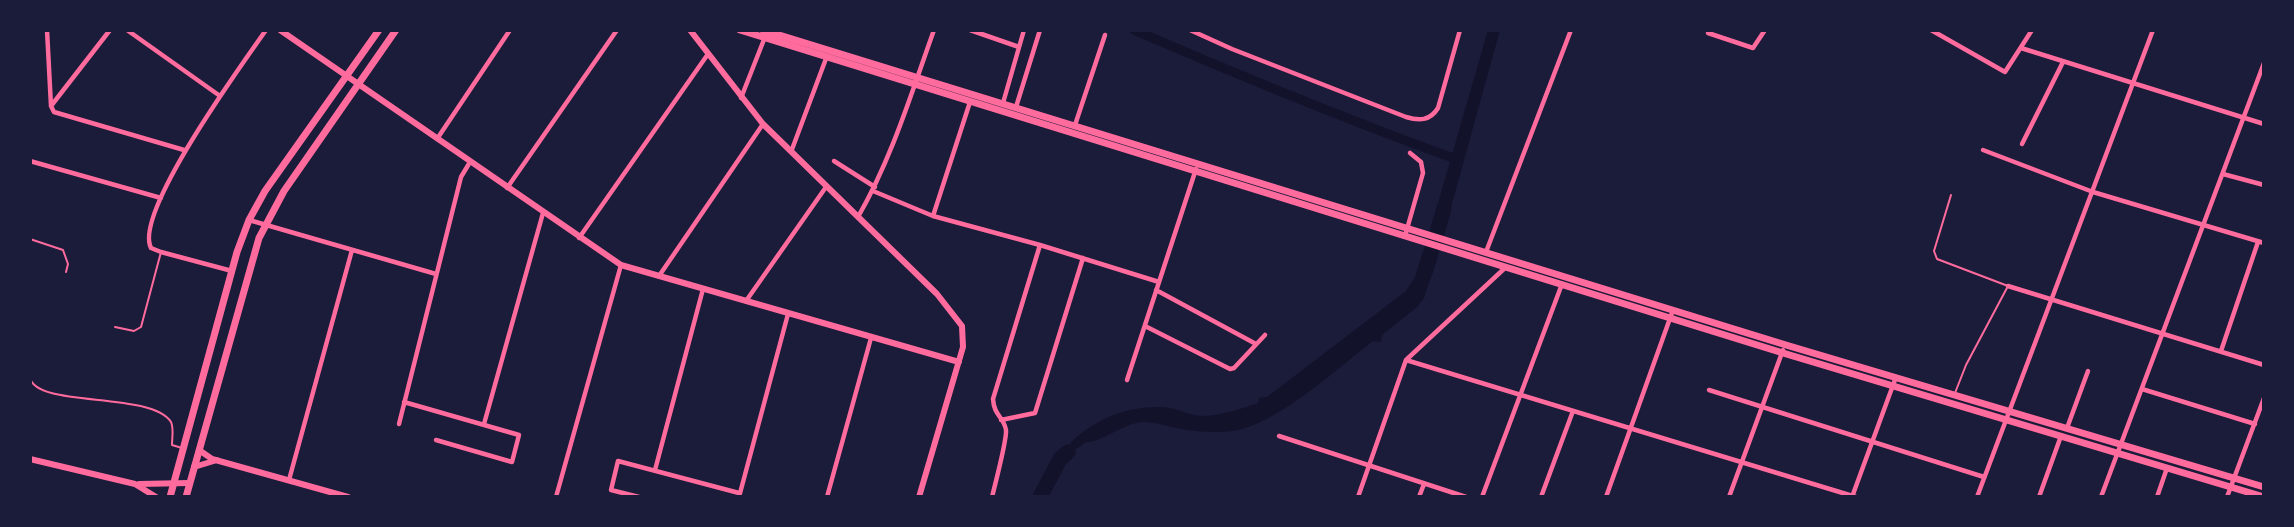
<!DOCTYPE html>
<style>
body{margin:0}
#map{position:relative;width:2294px;height:527px;overflow:hidden;background:#1b1b3a;font-family:"PT Sans Narrow",sans-serif}
canvas{display:block}
.frame{position:absolute;inset:0;border:32px solid #1b1b3a;pointer-events:none}
</style>
<div id="map">
<canvas width="2294" height="527"></canvas>
<div class="frame"></div>
</div>
<script>
const ctx = document.querySelector('canvas').getContext('2d');
ctx.lineJoin = 'round';
function fillPath(path, color) {
  ctx.fillStyle = color;
  ctx.fill(path, 'evenodd');
}
function trace(path, color, width, dash) {
  ctx.strokeStyle = color;
  ctx.lineWidth = width;
  ctx.lineCap = dash ? 'butt' : 'round';
  ctx.setLineDash(dash || []);
  ctx.stroke(path);
}
fillPath(new Path2D(`
 M1488,30H1500L1445,229L1432,224Z
 M1423,252L1438,256L1424,298L1417,307L1382,335L1381,342L1373,341C1338,368 1275,426 1232,431C1215,433 1198,432 1182,429C1169,427 1154,421 1141,422C1123,424 1098,444 1086,442L1062,459V465L1053,469L1052,472L1049,470L1058,461V457L1065,445L1070,446L1071,442C1097,418 1127,406 1163,407C1177,408 1190,416 1204,416C1222,415 1241,409 1258,403L1259,398L1267,397L1406,291L1415,277Z`), '#12122b');
trace(new Path2D(`
 M1134,30C1241,76 1349,121 1459,160`), '#12122b', 9);
trace(new Path2D(`
 M1425,272L1444,209
 M1040,497L1060,459L1068,452`), '#12122b', 15);
trace(new Path2D(`
 M1951,195L1934,251L1937,259L2008,286L1966,365L1955,393
 M30,239L63,250L68,264L66,272
 M115,327L134,331L141,327L161,252
 M30,367V361
 M30,378C37,408 151,391 171,422C174,428 172,438 172,445L182,448`), '#ff6b9d', 2);
trace(new Path2D(`
 M47,30L51,106L54,112L184,150
 M127,30L220,96
 M970,30L1019,47
 M1190,30L1232,49L1406,117C1419,121 1430,121 1438,108L1460,30
 M1931,30L2005,72L2032,30
 M1708,33L1753,48L1765,30
 M2021,48L2264,124
 M741,98L765,37
 M1003,103L1024,30
 M51,106L110,30
 M1016,107L1040,30
 M1075,125L1105,35
 M437,139L510,30
 M2022,144L2063,62
 M1983,150L2093,192L2264,243
 M791,152L827,56
 M30,161L161,198
 M834,161L875,187
 M2223,174L2264,185
 M507,188L617,30
 M873,191L933,216L1040,245L1159,282
 M933,216L970,102
 M858,217C892,158 911,94 934,30
 M249,220L436,274
 M1405,236L1423,173L1421,162L1410,153
 M579,238L708,54
 M1486,252L1571,30
 M232,271L161,252L151,248C133,213 243,63 266,30
 M659,276L763,124
 M2008,286L2264,365
 M1156,290L1256,344
 M746,301L826,187
 M1145,326L1230,369L1234,368L1265,335
 M2221,351L2258,242
 M1406,360L1856,497
 M1127,380L1196,169
 M2142,389L2255,424
 M1709,390L1984,477
 M404,402L519,435L512,462L436,440
 M1001,420L1035,413L1083,258
 M399,424L461,177L470,162
 M484,424L543,213
 M2067,428L2088,371
 M1279,436L1466,497
 M655,470L703,289
 M289,480L352,250
 M556,497L621,265
 M639,497L611,490L618,461L739,493
 M739,497L788,314
 M827,497L871,338
 M992,497C995,485 1007,439 1006,430C1004,417 994,416 993,399L1040,245
 M1358,497L1406,360L1506,267
 M1419,497L1424,484
 M1482,497L1562,284
 M1541,497L1573,411
 M1606,497L1673,310
 M1729,497L1783,350
 M1852,497L1896,377
 M1977,497L2153,30
 M2039,497L2061,436
 M2101,497L2264,63
 M2157,497L2167,468
 M2227,497L2264,398`), '#ff6b9d', 4.5);
trace(new Path2D(`
 M280,30L621,265L959,362
 M690,30L763,124L937,294L962,326L963,347L919,497
 M199,450L212,459L348,497
 M30,459L135,484L156,497
 M194,467L217,460
 M139,484L189,483`), '#ff6b9d', 6);
trace(new Path2D(`
 M740,30L1783,353L2264,497
 M763,30L1786,345L2264,487
 M170,497L237,252L249,220L265,191L379,30
 M186,497L259,238L284,191L396,30`), '#ff6b9d', 7);
</script>
